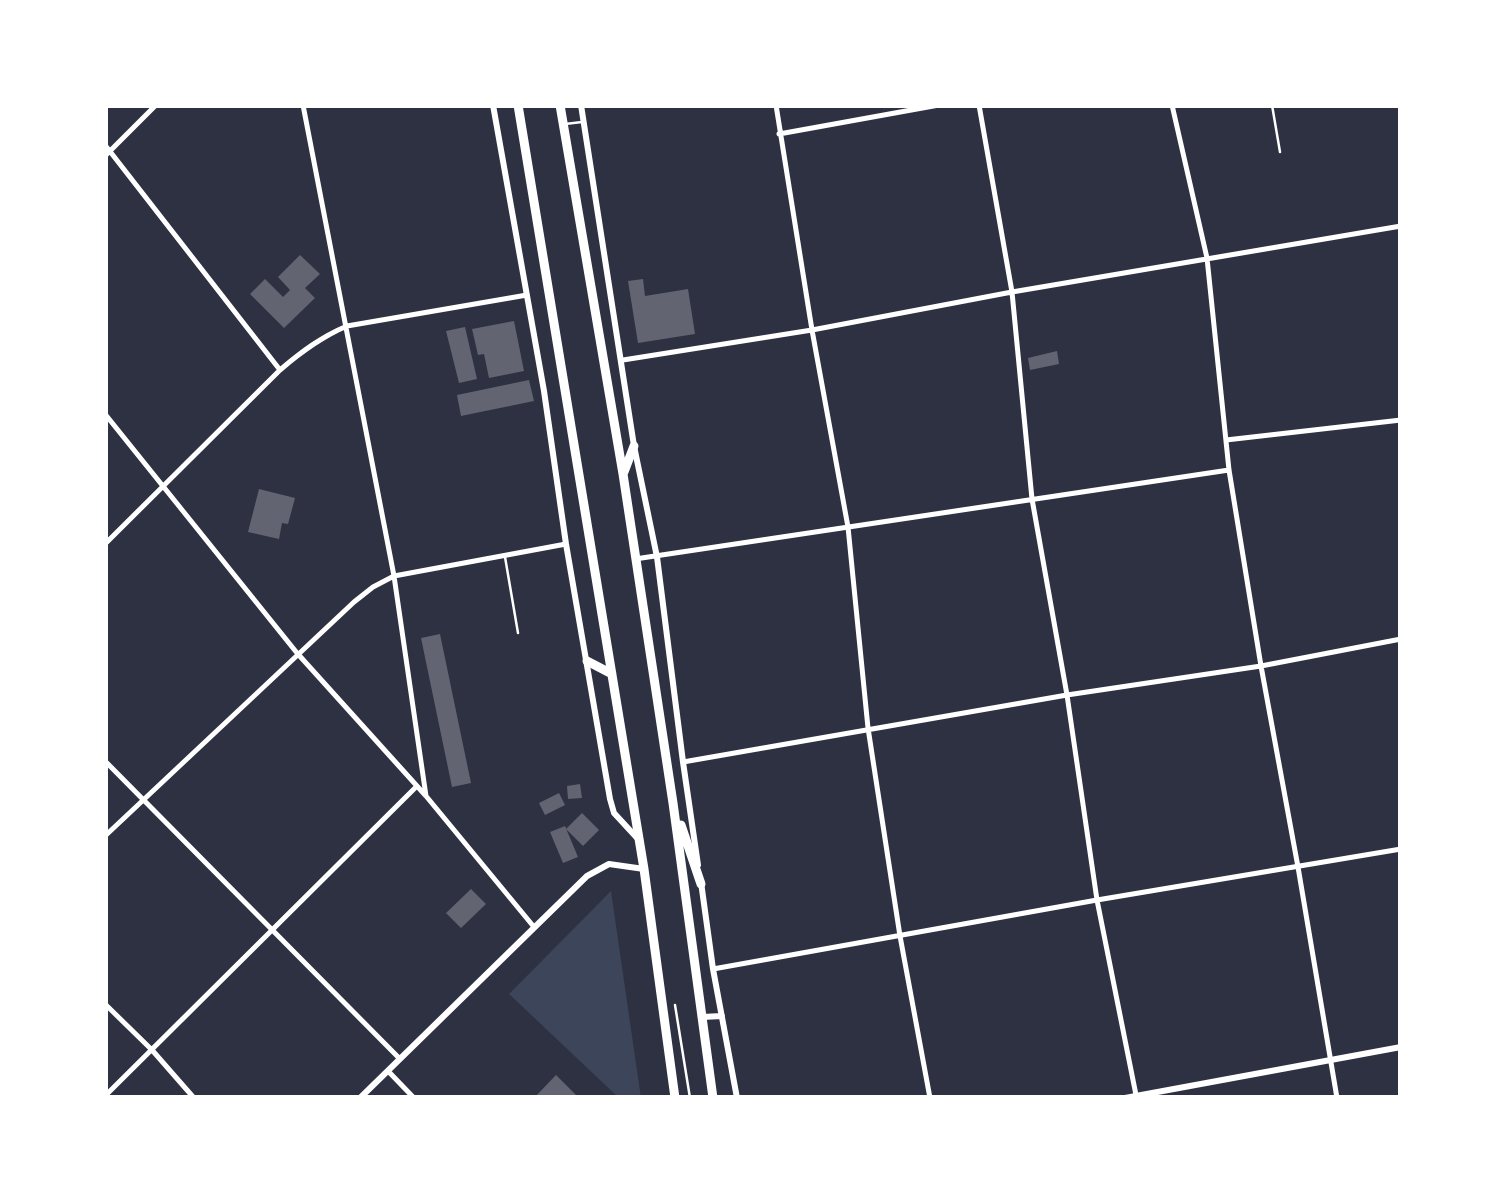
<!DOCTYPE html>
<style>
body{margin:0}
#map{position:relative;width:1506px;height:1203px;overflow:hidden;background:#2d3142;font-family:"Exo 2",sans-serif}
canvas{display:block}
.frame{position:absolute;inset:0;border:108px solid #fff;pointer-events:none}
</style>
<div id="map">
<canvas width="1506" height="1203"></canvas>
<div class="frame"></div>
</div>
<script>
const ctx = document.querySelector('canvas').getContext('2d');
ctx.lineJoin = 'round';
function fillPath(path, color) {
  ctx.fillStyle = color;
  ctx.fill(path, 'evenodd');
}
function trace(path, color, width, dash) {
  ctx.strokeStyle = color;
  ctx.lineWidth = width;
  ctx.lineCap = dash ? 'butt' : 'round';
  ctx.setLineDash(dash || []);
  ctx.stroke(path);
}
fillPath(new Path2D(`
 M611,891L641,1098H619L509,994Z`), '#3c4559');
fillPath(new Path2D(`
 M300,255L320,274L305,288L315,298L284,328L250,294L265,279L283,297L290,290L278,277Z
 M643,279L645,296L688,289L695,334L638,343L628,281Z
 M514,321L524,371L489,378L484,354L478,355L472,329Z
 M465,327L477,379L459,383L446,331Z
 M1057,351L1059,364L1030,370L1028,358Z
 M529,380L534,401L461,416L457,395Z
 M259,489L295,498L288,524L282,523L279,539L248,532Z
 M440,634L471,783L452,787L421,638Z
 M580,784L582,798L568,799L567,786Z
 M559,793L565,805L545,815L539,803Z
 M582,813L599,830L583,846L566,829Z
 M565,826L578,857L563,863L550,832Z
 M471,889L486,904L461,928L446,913Z
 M556,1075L579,1098H534Z`), '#626471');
trace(new Path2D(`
 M675,1005L690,1098`), '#fff', 2.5);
trace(new Path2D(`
 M1272,105L1280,152
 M565,124L582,122
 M505,557L518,633`), '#fff', 2.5);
trace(new Path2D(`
 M303,105L394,576L426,796
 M776,105L812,330L848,527L868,728L900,936L930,1098
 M979,105L1012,292L1032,499L1067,695L1097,900L1136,1095
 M1172,105L1207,258L1229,470L1261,666L1298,867L1337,1098
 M779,134L939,105
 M105,145L280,370
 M105,156L156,105
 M623,360L812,330L1012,292L1401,226
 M105,414L297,653L426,796L534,927
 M1226,440L1401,420
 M105,544L280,370C301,352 321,337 347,326L527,295
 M635,559L1229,470
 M105,761L399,1058
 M683,762L1067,695L1261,666L1401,639
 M105,836L354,602L373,587L394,576L566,544
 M713,969L1097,900L1401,849
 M105,1004L152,1050L194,1098
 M388,1071L414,1098
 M105,1096L417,786`), '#fff', 5);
trace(new Path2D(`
 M493,105L544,391L566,544L610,799L614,813L638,839
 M581,105L634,446L657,557L683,762L698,865
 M701,882L713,969L737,1098
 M702,1017L722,1016
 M360,1098L587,876L609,864L644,869
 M1125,1098L1401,1047`), '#fff', 6);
trace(new Path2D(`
 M518,105L644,869L675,1098
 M560,105L623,474L673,803L713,1098
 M624,472L634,446
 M587,661L612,674
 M681,825L701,884`), '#fff', 9);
</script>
